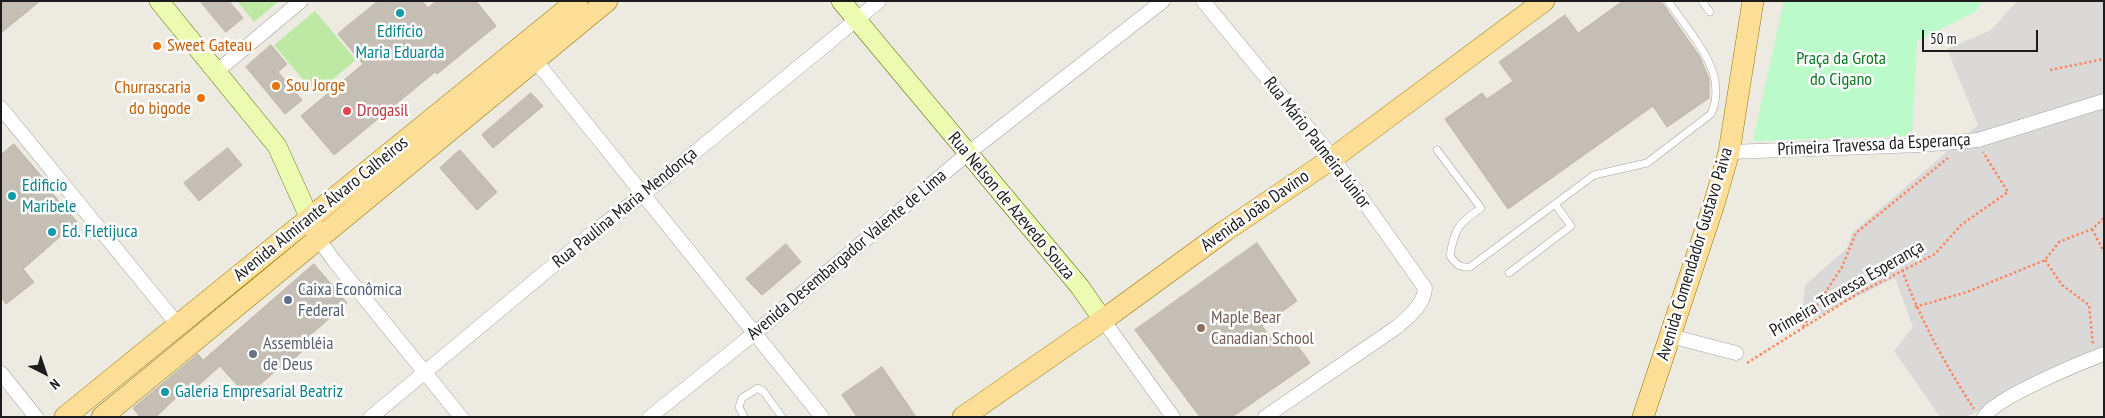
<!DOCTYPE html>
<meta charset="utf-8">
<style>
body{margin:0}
#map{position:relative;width:2105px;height:418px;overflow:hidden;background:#edebe1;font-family:"PT Sans Narrow",sans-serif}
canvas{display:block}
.frame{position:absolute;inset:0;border:2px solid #1c1c1c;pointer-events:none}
.north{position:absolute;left:20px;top:348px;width:50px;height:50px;-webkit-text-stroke:4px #fff;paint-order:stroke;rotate:139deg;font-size:14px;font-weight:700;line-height:20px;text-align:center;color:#1c1c1c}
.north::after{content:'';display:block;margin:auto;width:18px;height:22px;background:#1c1c1c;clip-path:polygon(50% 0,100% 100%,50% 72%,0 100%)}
.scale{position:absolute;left:1922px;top:30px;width:116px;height:22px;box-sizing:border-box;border:2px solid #1c1c1c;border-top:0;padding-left:6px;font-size:15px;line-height:18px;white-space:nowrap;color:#1c1c1c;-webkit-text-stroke:4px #fff;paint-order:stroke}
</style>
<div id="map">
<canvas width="2105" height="418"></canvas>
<div class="frame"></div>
<div class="north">N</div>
<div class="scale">50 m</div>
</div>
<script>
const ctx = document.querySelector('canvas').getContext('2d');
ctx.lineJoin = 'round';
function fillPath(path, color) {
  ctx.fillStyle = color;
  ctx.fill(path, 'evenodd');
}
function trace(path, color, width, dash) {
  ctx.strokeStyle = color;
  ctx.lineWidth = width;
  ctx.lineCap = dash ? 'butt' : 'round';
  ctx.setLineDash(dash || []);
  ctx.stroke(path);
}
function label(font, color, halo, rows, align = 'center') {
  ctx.font = font + ' "PT Sans Narrow",sans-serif';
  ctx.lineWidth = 5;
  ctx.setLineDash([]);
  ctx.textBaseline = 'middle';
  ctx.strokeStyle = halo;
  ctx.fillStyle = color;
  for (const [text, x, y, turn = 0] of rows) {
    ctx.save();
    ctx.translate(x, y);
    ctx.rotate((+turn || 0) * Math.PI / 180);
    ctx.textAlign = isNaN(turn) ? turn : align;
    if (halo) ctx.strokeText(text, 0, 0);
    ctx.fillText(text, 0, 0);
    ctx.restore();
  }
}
fillPath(new Path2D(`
 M2017,1H2104V350L1966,417H1940L1894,351L1913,327L1895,278L1814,318L1803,306L1805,285L1847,248L1852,233L1978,125L1947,49L1991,30Z`), '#dad9d8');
fillPath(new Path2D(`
 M237,1H279L254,22Z
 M315,11L356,60L315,94L274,45Z`), '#bde9a5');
fillPath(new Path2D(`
 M1784,1H1983L1975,12L1917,41L1912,136L1753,141Z`), '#bbfac9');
const building = new Path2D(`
 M1,1H40L1,33Z
 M200,1H229L243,18L226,32Z
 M378,1H422L428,8L436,1H476L496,26L437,74L435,72L334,155L301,116L363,64L338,34Z
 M1623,1H1661L1700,57L1709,79V98L1667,127L1653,106L1508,209L1445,119L1482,93L1487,99L1513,81L1499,62L1565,15L1578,33Z
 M271,45L287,64L278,72L302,100L285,114L246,67Z
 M531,93L543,106L493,148L482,135Z
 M14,144L43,178L41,180L77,222L23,269L34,282L6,304L1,297V155Z
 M228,148L242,165L199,201L184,183Z
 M460,150L497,192L477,210L440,168Z
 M1257,243L1297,301L1262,326L1278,348L1292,338L1310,363L1232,417H1200L1135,330Z
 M786,244L801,262L762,295L746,279Z
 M314,264L347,303L300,344L305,349L282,369L280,367L247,396L220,366L193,390L189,385L156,417H140L133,408L198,354L203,360Z
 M882,367L916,417H857L842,395Z`);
fillPath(building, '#c5beb4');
trace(building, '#bfb3a3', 1);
const lane = new Path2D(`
 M1702,1L1710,12
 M1437,150L1481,208C1459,223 1454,229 1450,256C1456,264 1459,268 1470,267L1594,175L1647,163L1711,114C1730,72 1690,34 1668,1
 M1509,273L1571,226L1555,204
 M744,417L739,407L742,398L758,388L764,392L782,417`);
const street = new Path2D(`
 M1203,1L1333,158L1425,288C1424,305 1409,316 1397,327L1265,417
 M535,60L822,417
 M216,72L301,1
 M1,108L178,325
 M1729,152L1921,145L1978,140L2104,101
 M319,240L335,262L461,417
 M1103,320L1173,417
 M1670,336L1736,353
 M1,373L36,417
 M371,417L596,230L644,194L879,1
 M650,417L756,332L967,154L1163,1
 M1984,417C1995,398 2080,363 2104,354`);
const secondary = new Path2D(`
 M159,1L277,146L315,230
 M841,1L1080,287L1103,320`);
const primary = new Path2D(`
 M65,417L577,1
 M102,417L607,1
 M963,417L1103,320L1225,231L1333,158L1544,1
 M1643,417L1714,204L1729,152L1753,1`);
trace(lane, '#a3a3a3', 8);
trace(street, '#a3a3a3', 15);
trace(secondary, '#577203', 20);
trace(primary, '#937600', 22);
trace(new Path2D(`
 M2050,70L2104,59
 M2092,229L2104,252
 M2045,260L2062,285L2089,305L2093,345
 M1902,270C1921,321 1945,364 1974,409
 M1915,307L1967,292L2045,260L2059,242L2092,229L2104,218
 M1803,327L1842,267L1856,233L1948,158
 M1747,363L1857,294L1935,254L1961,225L2008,192L1983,152`), '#fc8863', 2.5, [2.5, 2.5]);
trace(lane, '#fff', 7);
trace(street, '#fff', 14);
trace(secondary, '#edfab2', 19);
trace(primary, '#fdde96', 21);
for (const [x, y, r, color] of [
 [400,13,5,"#0f9aa8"],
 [157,46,5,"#e8710a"],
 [276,86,5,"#e8710a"],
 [201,98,5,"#e8710a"],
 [347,111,5,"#e0444e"],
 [12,196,5,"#0f9aa8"],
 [52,232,5,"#0f9aa8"],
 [288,300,5,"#5c6f8a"],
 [1201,328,5,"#8d6e63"],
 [253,354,5,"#6b7280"],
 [165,392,5,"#0f9aa8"]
]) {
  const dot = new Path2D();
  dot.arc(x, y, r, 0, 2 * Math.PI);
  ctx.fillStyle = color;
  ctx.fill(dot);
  trace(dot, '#fff', 2);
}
label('18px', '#0d838f', '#fff', [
 ["Edifício",400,32,"center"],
 ["Maria Eduarda",400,53,"center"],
 ["Edificio",22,186],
 ["Maribele",22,207],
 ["Ed. Fletijuca",62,232],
 ["Galeria Empresarial Beatriz",175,392]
], 'left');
label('18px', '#c56008', '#fff', [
 ["Sweet Gateau",167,46],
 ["Sou Jorge",286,86],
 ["Churrascaria",191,88,"right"],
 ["do bigode",191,109,"right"]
], 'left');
label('18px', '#097a22', '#fff', [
 ["Praça da Grota",1841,59],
 ["do Cigano",1841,80]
]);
label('18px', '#be3a42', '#fff', [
 ["Drogasil",357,111]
], 'left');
label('18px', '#1c1c1c', '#fff', [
 ["Rua Mário Palmeira Júnior",1317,143,52],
 ["Primeira Travessa da Esperança",1874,145,-3],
 ["Rua Nelson de Azevedo Souza",1011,206,50],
 ["Rua Paulina Maria Mendonça",625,208,-39],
 ["Avenida Almirante Álvaro Calheiros",321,209,-39],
 ["Avenida João Davino",1255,211,-35],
 ["Avenida Comendador Gustavo Paiva",1695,254,-73],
 ["Avenida Desembargador Valente de Lima",847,255,-40],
 ["Primeira Travessa Esperança",1847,289,-30]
]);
label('18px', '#4e5e75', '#fff', [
 ["Caixa Econômica",298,290],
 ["Federal",298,311]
], 'left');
label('18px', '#785e54', '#fff', [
 ["Maple Bear",1211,318],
 ["Canadian School",1211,339]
], 'left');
label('18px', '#5b616d', '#fff', [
 ["Assembléia",263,344],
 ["de Deus",263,365]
], 'left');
</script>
